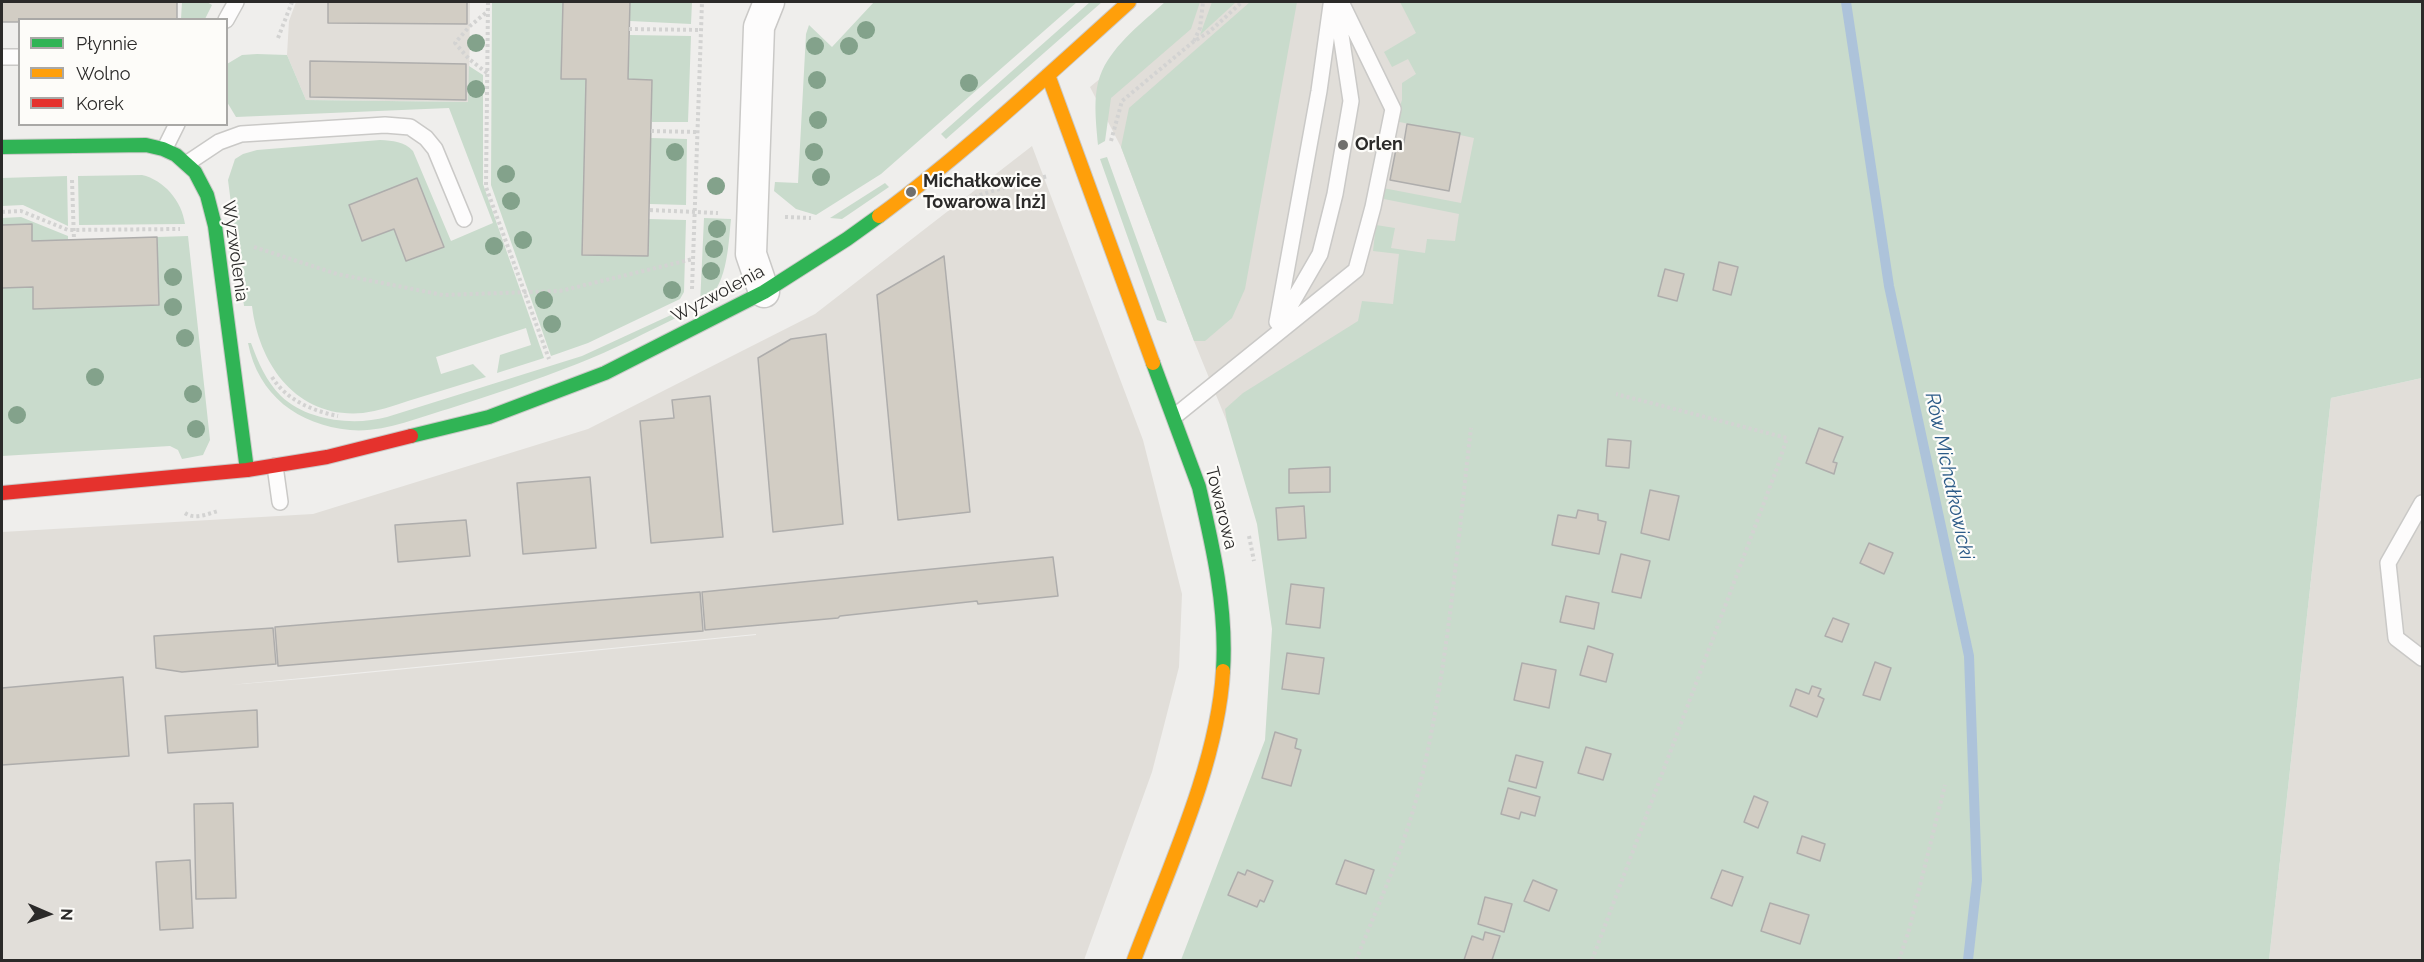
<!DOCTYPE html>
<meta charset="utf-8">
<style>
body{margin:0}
#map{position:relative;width:2424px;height:962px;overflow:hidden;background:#efeeec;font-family:Raleway,sans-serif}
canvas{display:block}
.frame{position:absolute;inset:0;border:3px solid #2b2a29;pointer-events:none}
.legend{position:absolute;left:18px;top:18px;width:210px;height:108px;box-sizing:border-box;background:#fdfcf9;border:2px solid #a9a8a6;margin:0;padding:8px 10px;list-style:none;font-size:18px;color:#2b2a29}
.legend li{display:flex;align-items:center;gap:12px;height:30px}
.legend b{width:30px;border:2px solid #a9a8a6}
.north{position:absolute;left:18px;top:884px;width:60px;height:60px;-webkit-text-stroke:4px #fdfcf9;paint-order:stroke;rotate:92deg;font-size:16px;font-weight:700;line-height:24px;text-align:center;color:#2b2a29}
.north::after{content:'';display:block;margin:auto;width:21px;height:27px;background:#2b2a29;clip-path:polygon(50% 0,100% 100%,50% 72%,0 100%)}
</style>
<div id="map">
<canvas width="2424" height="962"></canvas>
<div class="frame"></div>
<ul class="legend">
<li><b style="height:8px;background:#30b455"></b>Płynnie</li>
<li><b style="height:8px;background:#ff9f0a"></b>Wolno</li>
<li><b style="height:8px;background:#e5322d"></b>Korek</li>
</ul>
<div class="north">N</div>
</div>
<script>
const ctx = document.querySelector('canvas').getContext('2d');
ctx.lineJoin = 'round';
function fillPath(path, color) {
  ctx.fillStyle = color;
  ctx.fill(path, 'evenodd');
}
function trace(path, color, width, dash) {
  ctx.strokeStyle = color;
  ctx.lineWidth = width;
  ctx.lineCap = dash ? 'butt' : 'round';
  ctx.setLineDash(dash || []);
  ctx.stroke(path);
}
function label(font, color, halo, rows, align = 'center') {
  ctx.font = font + ' Raleway,sans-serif';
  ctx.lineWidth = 4.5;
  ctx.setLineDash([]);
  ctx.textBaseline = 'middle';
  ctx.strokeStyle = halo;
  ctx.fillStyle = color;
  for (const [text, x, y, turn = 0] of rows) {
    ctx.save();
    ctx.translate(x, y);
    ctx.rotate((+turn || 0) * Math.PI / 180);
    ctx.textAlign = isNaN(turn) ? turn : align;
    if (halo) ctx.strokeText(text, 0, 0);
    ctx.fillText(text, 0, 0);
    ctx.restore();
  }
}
fillPath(new Path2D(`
 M296,2H470L469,102L306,100L287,55L289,21Z
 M1192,2H1492L1538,117L1440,299L1327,417L1227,422L1194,341L1121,147L1090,87Z
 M1032,146L1143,440L1182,594L1179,667L1152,772L1084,960H2V532L313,514L588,429L815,314ZM756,635L314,678L230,685L756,634Z
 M2422,378V960H2269L2331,398Z`), '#e1ded9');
fillPath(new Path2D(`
 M182,2H207L212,5L205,19H181Z
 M492,2H563L561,79H586L582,254L648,256L649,219L686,220L684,292L680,299L588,343L551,356L491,185Z
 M630,2H692L691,24L630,21Z
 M874,2H1077L881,174L816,215L796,209L774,191L775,182L798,183L806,34L809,25L832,47Z
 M1090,2H1102L946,139L941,134Z
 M1165,2H1200L1191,29L1111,98L1105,141L1098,145C1096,121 1092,93 1102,71C1115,43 1143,22 1165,2Z
 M1212,2H1236L1200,35Z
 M1250,2H1297L1245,289L1232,318L1205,341H1194L1121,147L1129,108Z
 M1400,2H2422V378L2331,398L2269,960H1181L1265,740L1272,629L1257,524L1227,422L1225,409L1243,393L1358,321L1362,301L1393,304L1399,254L1373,251L1376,225L1395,228L1391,248L1425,253L1427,239L1455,241L1459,214L1384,199L1383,188L1461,203L1474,138L1395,121L1402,100V83L1416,74L1408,59L1392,67L1384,52L1416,33Z
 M630,35L691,36L688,122H652V80L628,79Z
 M257,54L287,55L306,100L468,102L469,66L483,75V184L544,358L497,373L500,355L531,345L526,328L436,357L441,374L473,364L486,377C460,385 434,393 408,401C393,406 378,411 363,413C297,419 259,365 252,306H244L228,180L235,159L243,154L257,150L380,140C393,141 404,141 413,151L451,241L493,223L449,108L236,117L227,102V64L242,55ZM417,178L443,247L406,261L394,229L362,241L349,205Z
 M651,138L687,139L686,205L650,204Z
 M1107,157L1167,323L1157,320L1100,159Z
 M142,175C164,180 182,201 185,224L79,225L78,176Z
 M67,176L68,226L23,205L2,206V178Z
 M885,183L889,187L842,219L830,218Z
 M21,217L68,236V240L32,241V224L2,225V218Z
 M704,218L731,219C728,246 728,290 700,305Z
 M188,236L210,440L203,455L182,459L178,450L170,446L2,456V288L33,287V309L159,305L157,237Z
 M684,309V314C649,331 613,350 577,364C534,381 491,395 448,409C417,418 383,433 350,430C298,425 258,395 248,343H251C258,362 266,381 281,396C307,421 354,426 387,417L582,356Z`), '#c9dbcc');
trace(new Path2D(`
 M1846,2L1889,286L1969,656L1977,880L1968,960`), '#adc3da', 10);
const building = new Path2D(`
 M2,2H177V20H20V22H2Z
 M328,2H467V24L328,23Z
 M563,2H630L628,79L652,80L648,256L582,255L586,79H561Z
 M310,61L466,64V100L310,97Z
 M1407,124L1460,133L1449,191L1390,180L1396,149L1403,148Z
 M417,178L444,247L406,261L394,229L362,241L349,205Z
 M32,224V241L157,237L159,305L33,309V287L2,288V225Z
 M944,256L970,512L898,520L877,295Z
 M1719,262L1738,267L1731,295L1713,290Z
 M1665,269L1684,274L1677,301L1658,296Z
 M826,334L843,524L773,532L758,358L791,339Z
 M710,396L723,537L651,543L640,421L674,418L672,400Z
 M1819,428L1843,437L1833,462L1837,463L1834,474L1806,463Z
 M1608,439L1631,441L1629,468L1606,466Z
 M1330,467V492L1289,493V469Z
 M590,477L596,548L523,554L517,483Z
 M1650,490L1679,496L1669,540L1641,533Z
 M1304,506L1306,538L1278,540L1276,508Z
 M1578,510L1598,514V520L1606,522L1599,554L1552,545L1558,515L1576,518Z
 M466,520L470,556L398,562L395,525Z
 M1869,543L1893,553L1884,574L1860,563Z
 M1621,554L1650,561L1641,598L1612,592Z
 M1053,557L1058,596L978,604L977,601L840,616L838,618L705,630L702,592Z
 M1291,584L1324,588L1320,628L1286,624Z
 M700,592L703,631L278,666L275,627Z
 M1566,596L1599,603L1594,629L1560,622Z
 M1833,618L1849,624L1842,642L1825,636Z
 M273,628L276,664L182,672L156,668L154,636Z
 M1588,646L1613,654L1606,682L1580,675Z
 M1287,653L1324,658L1319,694L1282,689Z
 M1875,662L1891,668L1880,700L1863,695Z
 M1522,663L1556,670L1549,708L1514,700Z
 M123,677L129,756L2,765V688Z
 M1812,686L1821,689L1818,696L1824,699L1817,717L1790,706L1796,689L1809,694Z
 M257,710L258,747L168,753L165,716Z
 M1275,732L1297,739L1295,748L1301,750L1291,786L1262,778Z
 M1586,747L1611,754L1603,780L1578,773Z
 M1516,755L1543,762L1536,788L1509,781Z
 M1508,788L1540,797L1535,816L1521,812L1519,819L1501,814Z
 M1754,796L1768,802L1758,828L1744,822Z
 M233,803L236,898L196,899L194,804Z
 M1802,836L1825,844L1820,861L1797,853Z
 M190,860L193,928L160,930L156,862Z
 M1345,860L1374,870L1366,894L1336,884Z
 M1247,870L1273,881L1264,902L1260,900L1257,907L1228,895L1238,872L1245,875Z
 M1722,870L1743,877L1732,906L1711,898Z
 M1533,880L1557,890L1549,911L1524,901Z
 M1485,897L1512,904L1504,932L1478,924Z
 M1770,903L1809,915L1800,944L1761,931Z
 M1485,932L1500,936L1492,960H1464L1472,936L1483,940Z`);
fillPath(building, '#d2cdc4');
trace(building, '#aeadac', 1.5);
const lane = new Path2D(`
 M226,20L236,2
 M2,57H20
 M165,148L177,124
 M189,162L219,142L241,134L385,125L410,127L426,138L435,149L464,219
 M1277,322L1319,91L1331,5
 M1279,325L1320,254L1335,194L1351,101L1336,2
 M1175,416L1356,270L1373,207L1393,109L1341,2
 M275,466L280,502
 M2422,503L2388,563L2396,638L2422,658`);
const street = new Path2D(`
 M764,292L751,254L759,27L769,2`);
const fast = new Path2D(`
 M2,147L146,145L163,149L176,155L195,172L207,195L215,226L247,470
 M1153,363L1199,487C1213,547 1227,608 1223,671
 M411,436L489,417L605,373L764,292L847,239L879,216`);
const slow = new Path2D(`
 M1048,75L1153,363
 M879,216C967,151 1048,75 1129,2
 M1134,960C1167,872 1218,764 1223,671`);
const jam = new Path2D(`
 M2,493L247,470L327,457L411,436`);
trace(lane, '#cac9c7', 18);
trace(street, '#cac9c7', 33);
trace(fast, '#cac9c7', 16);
trace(slow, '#cac9c7', 16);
trace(jam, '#cac9c7', 16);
trace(new Path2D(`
 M488,2L486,187L549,359
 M629,29L701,30
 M278,38L292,2
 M1194,41L1200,28L1203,2
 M487,73L469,59L455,43L470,26L488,11
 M651,131L698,132
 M1111,141L1122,101L1193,42L1209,32L1242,2
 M72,180L74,240
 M957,203L989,192L1048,176
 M650,210L718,213
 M2,212L21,211L68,230L180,229
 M785,217L811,218
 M254,247L337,274L443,295L560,291L693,259
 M692,289L702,2
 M272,377C286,400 313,411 338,416
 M185,513C195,520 207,514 218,511
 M1249,536L1254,561
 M1356,960C1379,903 1405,846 1420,785C1448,668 1457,547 1471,428
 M1592,960L1777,468L1787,438L1616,394
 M1899,960L1909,930L1945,785`), '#d3d3d2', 4, [3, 3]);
trace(lane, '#fdfcfc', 15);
trace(street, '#fdfcfc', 30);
trace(fast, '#30b455', 14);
trace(slow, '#ff9f0a', 14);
trace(jam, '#e5322d', 14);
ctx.fillStyle = '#83a28b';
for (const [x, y] of [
 [866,30],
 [476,43],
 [815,46],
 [849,46],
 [817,80],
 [969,83],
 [476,89],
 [818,120],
 [675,152],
 [814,152],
 [506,174],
 [821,177],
 [716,186],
 [511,201],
 [717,229],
 [523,240],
 [494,246],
 [714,249],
 [711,271],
 [173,277],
 [672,290],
 [544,300],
 [173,307],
 [552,324],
 [185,338],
 [95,377],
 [193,394],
 [17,415],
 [196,429]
]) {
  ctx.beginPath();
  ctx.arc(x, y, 9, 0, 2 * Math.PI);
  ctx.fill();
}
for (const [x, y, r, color] of [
 [1343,145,6,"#706f6d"],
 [911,192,6,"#706f6d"]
]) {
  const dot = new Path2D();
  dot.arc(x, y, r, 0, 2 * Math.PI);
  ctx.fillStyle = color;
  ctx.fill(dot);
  trace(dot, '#fdfcf9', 2);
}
label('bold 18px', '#2b2a29', '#fdfcf9', [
 ["Orlen",1355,145],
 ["Michałkowice",923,182],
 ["Towarowa [nż]",923,203]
], 'left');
label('18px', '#2b2a29', '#fdfcf9', [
 ["Wyzwolenia",235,251,82],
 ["Wyzwolenia",718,294,-28],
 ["Towarowa",1221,508,76]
]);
label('italic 20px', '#2c5b88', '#fdfcf9', [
 ["Rów Michałkowicki",1949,476,78]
]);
</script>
